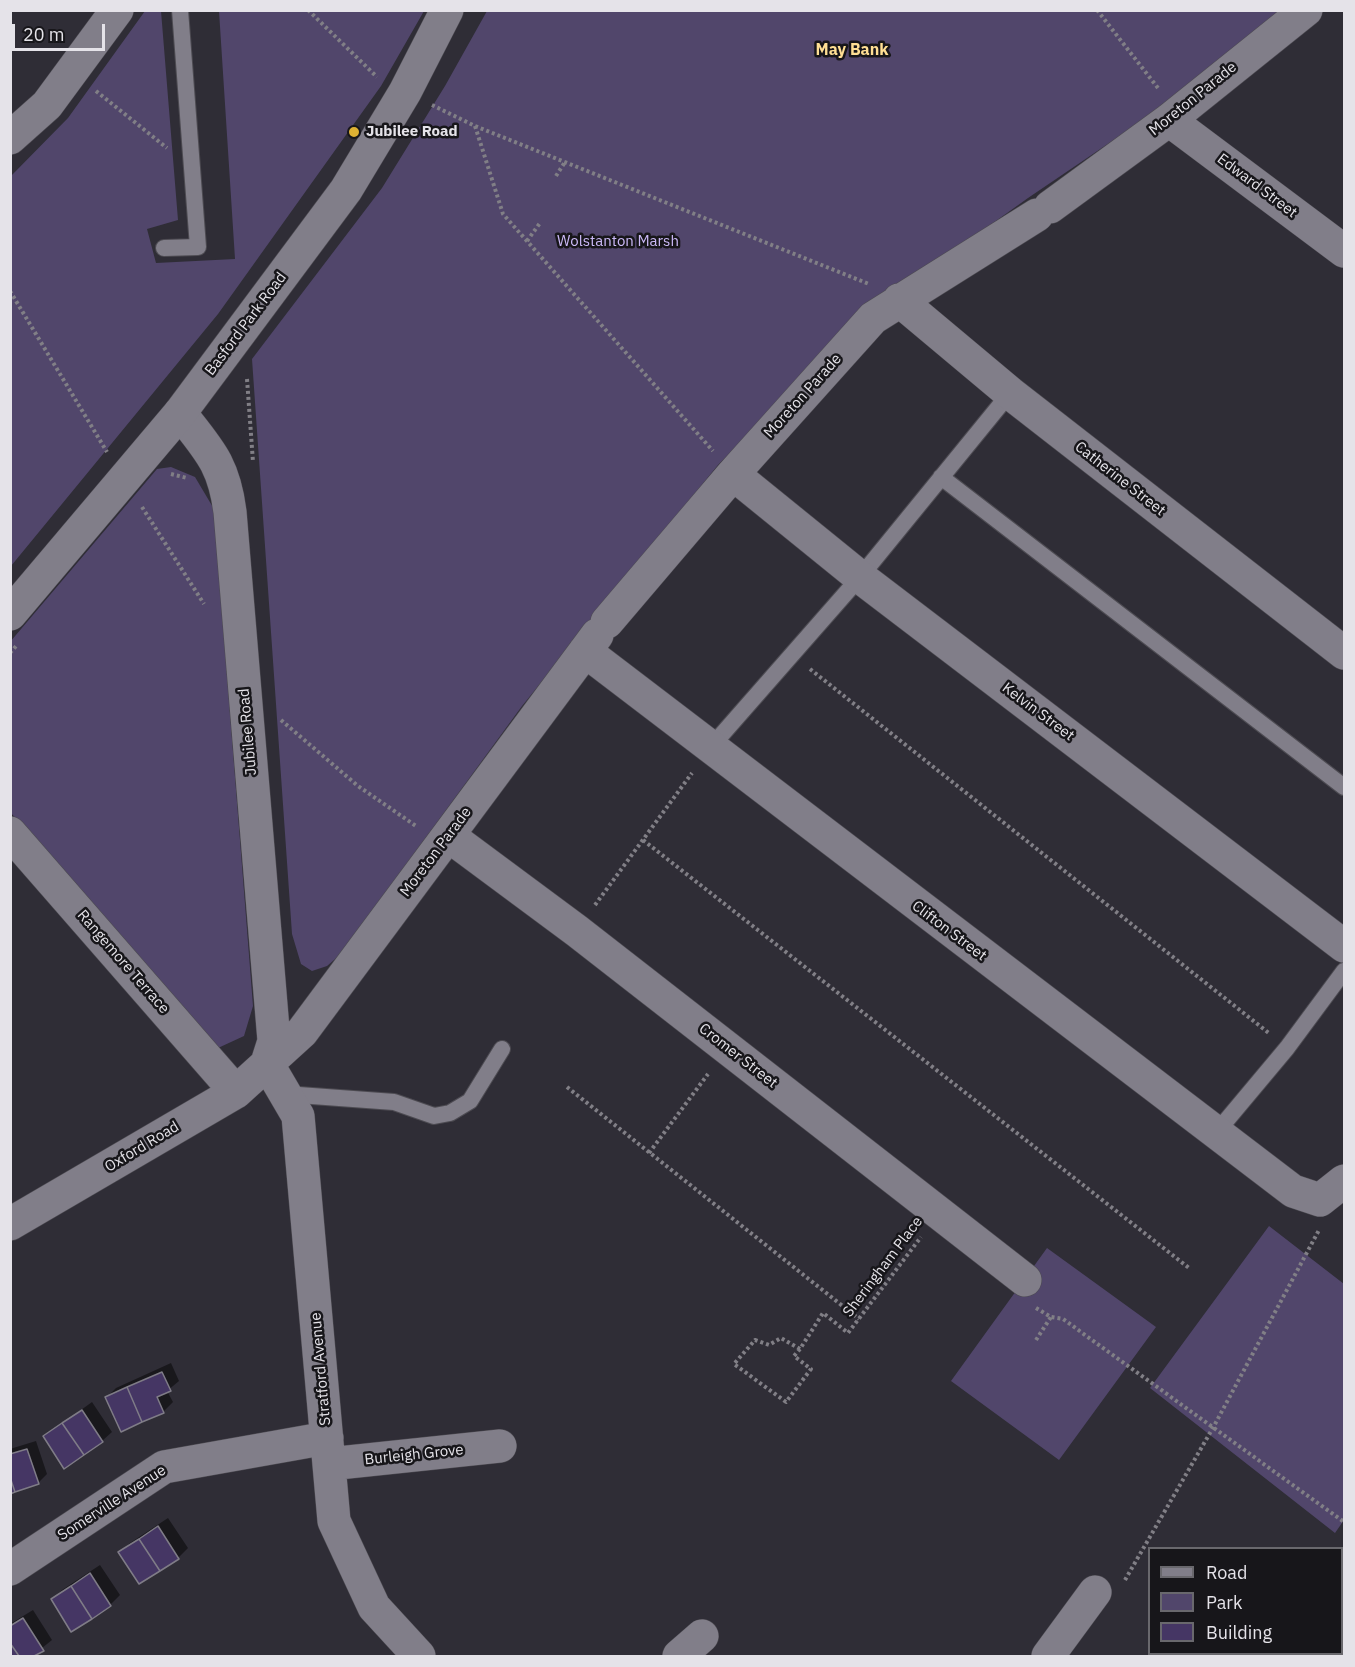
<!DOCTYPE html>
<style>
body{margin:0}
#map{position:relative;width:1355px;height:1667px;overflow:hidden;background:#2f2d36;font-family:"IBM Plex Sans",sans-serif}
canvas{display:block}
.frame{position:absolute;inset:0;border:12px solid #e5e3e9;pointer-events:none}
.legend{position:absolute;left:1148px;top:1547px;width:195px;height:108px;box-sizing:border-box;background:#17161a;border:2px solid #69686d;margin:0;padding:8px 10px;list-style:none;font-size:18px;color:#e5e3e9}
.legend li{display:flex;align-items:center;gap:12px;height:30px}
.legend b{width:30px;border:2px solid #69686d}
.scale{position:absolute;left:12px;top:24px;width:93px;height:27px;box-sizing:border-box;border:3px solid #e5e3e9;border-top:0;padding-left:8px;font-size:18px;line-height:21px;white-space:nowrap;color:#e5e3e9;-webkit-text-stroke:4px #17161a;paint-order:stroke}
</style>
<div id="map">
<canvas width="1355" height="1667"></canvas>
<div class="frame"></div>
<ul class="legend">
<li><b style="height:8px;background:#817e89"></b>Road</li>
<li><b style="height:16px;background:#51466b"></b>Park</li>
<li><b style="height:16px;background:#453664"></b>Building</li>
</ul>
<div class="scale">20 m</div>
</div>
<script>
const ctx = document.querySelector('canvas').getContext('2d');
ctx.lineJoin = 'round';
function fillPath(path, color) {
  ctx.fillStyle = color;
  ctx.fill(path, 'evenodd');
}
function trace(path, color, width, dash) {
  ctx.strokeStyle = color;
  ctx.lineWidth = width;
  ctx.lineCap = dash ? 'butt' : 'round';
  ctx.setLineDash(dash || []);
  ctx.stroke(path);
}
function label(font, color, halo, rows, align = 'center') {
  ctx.font = font + ' "IBM Plex Sans",sans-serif';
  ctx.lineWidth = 5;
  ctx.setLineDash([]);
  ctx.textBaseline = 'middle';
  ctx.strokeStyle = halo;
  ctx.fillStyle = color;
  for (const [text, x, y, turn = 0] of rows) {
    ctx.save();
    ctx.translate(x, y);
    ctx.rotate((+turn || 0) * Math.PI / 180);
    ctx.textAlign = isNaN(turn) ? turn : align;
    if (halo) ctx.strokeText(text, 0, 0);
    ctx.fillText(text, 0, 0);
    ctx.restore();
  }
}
fillPath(new Path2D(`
 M145,11H161L178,220L147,229L156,263L235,259L219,11H424L381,86L218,314L11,566V176L68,118Z
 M487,11H1288L1152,114L1028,198L869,312L718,465L522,706L341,954L327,966L312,971L301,964L292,934L252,359L382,188L445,86Z
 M171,467L195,477L214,509L253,1006L244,1036L218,1048L11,813L10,642L157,469Z
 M1269,1226L1344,1284V1520L1335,1533L1150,1388Z
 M1047,1248L1156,1327L1059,1460L951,1381Z`), '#51466b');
fillPath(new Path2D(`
 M171,1363L179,1381L167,1391L173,1402L163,1412L107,1397L116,1388Z
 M92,1402L112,1432L102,1441L44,1437Z
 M36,1441L47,1474L38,1483L10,1492V1449Z
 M168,1518L188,1548L178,1558L140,1582L120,1552L130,1543Z
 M100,1565L120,1595L110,1605L72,1630L53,1599L62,1590Z
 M33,1610L52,1640L32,1656H10V1624Z`), '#0007');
const building = new Path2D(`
 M162,1372L171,1391L157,1397L164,1413L142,1422L127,1387Z
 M127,1387L142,1422L121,1432L105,1397Z
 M82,1410L103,1442L84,1455L62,1423Z
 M62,1423L84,1455L64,1469L43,1436Z
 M27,1449L39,1484L15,1492L10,1477V1454Z
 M10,1477L15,1492L10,1494Z
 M158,1526L179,1559L160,1571L139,1539Z
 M139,1539L160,1571L139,1584L118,1552Z
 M90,1573L111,1606L92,1619L71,1586Z
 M71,1586L92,1619L71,1632L51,1599Z
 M23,1618L44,1651L34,1656H19L10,1643V1626Z
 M10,1643L19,1656H10Z`);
fillPath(building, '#453664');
trace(building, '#7f7c87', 1.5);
const service = new Path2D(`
 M164,248L198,247L180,10
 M941,477L1344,787
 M710,748L860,577L1010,393
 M285,1094L394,1102L434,1116L450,1113L470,1101L502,1049
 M1215,1134L1287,1048L1344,971`);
const minor = new Path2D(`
 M1169,120L1344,251
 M10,138L47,105L117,10
 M1050,207L1169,120L1306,10
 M899,300L1010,393L1344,653
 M180,413C209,450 224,464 230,512L274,1041L267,1063
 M733,474L860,577L1344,946
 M607,622L733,474L873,318L1037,215
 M585,651L1293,1191L1320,1200L1344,1181
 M10,833L236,1092
 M449,836L577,931L1025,1280
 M267,1063L298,1116L334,1521L374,1607L419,1656
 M10,1224L236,1092L302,1032L597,635
 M329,1464L500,1446
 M10,1569L164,1467L327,1438
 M679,1656L702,1636
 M1048,1656L1095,1592`);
const secondary = new Path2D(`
 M10,614L180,413L346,190L405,92L447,10`);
trace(service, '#4d4b52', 18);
trace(minor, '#4d4b52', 34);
trace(secondary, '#4d4b52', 34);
trace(new Path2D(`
 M308,10L377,77
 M1097,10L1158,88
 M96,91L167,148
 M432,105L475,126L869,284
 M475,126L503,214L713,451
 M556,176L565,162
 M527,241L540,223
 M10,291L107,452
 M247,379L253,462
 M171,474L187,478
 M142,507L204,604
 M10,653L17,645
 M810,669L1270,1034
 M281,720L358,786L416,826
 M643,840L1189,1268
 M595,905L692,773
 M567,1087L859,1319
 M649,1153L708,1074
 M1036,1308L1051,1317L1063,1319L1344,1522
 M1036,1340L1051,1317
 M800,1349L794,1356L811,1369L786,1402L734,1364L755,1340L769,1345L781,1338L800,1349L823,1313L848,1333L921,1237
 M1125,1580L1214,1426L1319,1230`), '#817f86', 4, [3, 3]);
trace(service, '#817e89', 16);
trace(minor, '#817e89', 33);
trace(secondary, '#817e89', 33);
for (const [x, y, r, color] of [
 [354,132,6,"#deb133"]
]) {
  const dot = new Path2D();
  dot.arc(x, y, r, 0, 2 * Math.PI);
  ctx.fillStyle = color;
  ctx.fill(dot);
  trace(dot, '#17161a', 2);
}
label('15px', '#e5e3e9', '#17161a', [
 ["Moreton Parade",1193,99,-39],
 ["Edward Street",1257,186,37],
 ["Basford Park Road",246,324,-53],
 ["Moreton Parade",803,396,-48],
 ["Catherine Street",1120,479,38],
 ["Kelvin Street",1038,712,37],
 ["Jubilee Road",248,732,-95],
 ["Moreton Parade",436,852,-53],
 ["Clifton Street",949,931,37],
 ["Rangemore Terrace",123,962,49],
 ["Cromer Street",738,1056,38],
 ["Oxford Road",142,1147,-31],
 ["Sheringham Place",883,1267,-53],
 ["Stratford Avenue",321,1369,-95],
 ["Burleigh Grove",414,1455,-6],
 ["Somerville Avenue",112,1503,-33]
]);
label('bold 15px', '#e5e3e9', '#17161a', [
 ["Jubilee Road",366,132]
], 'left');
label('15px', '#cbb9f7', '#17161a', [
 ["Wolstanton Marsh",618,242]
]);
label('bold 16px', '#ffdf94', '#17161a', [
 ["May Bank",852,50]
]);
</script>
